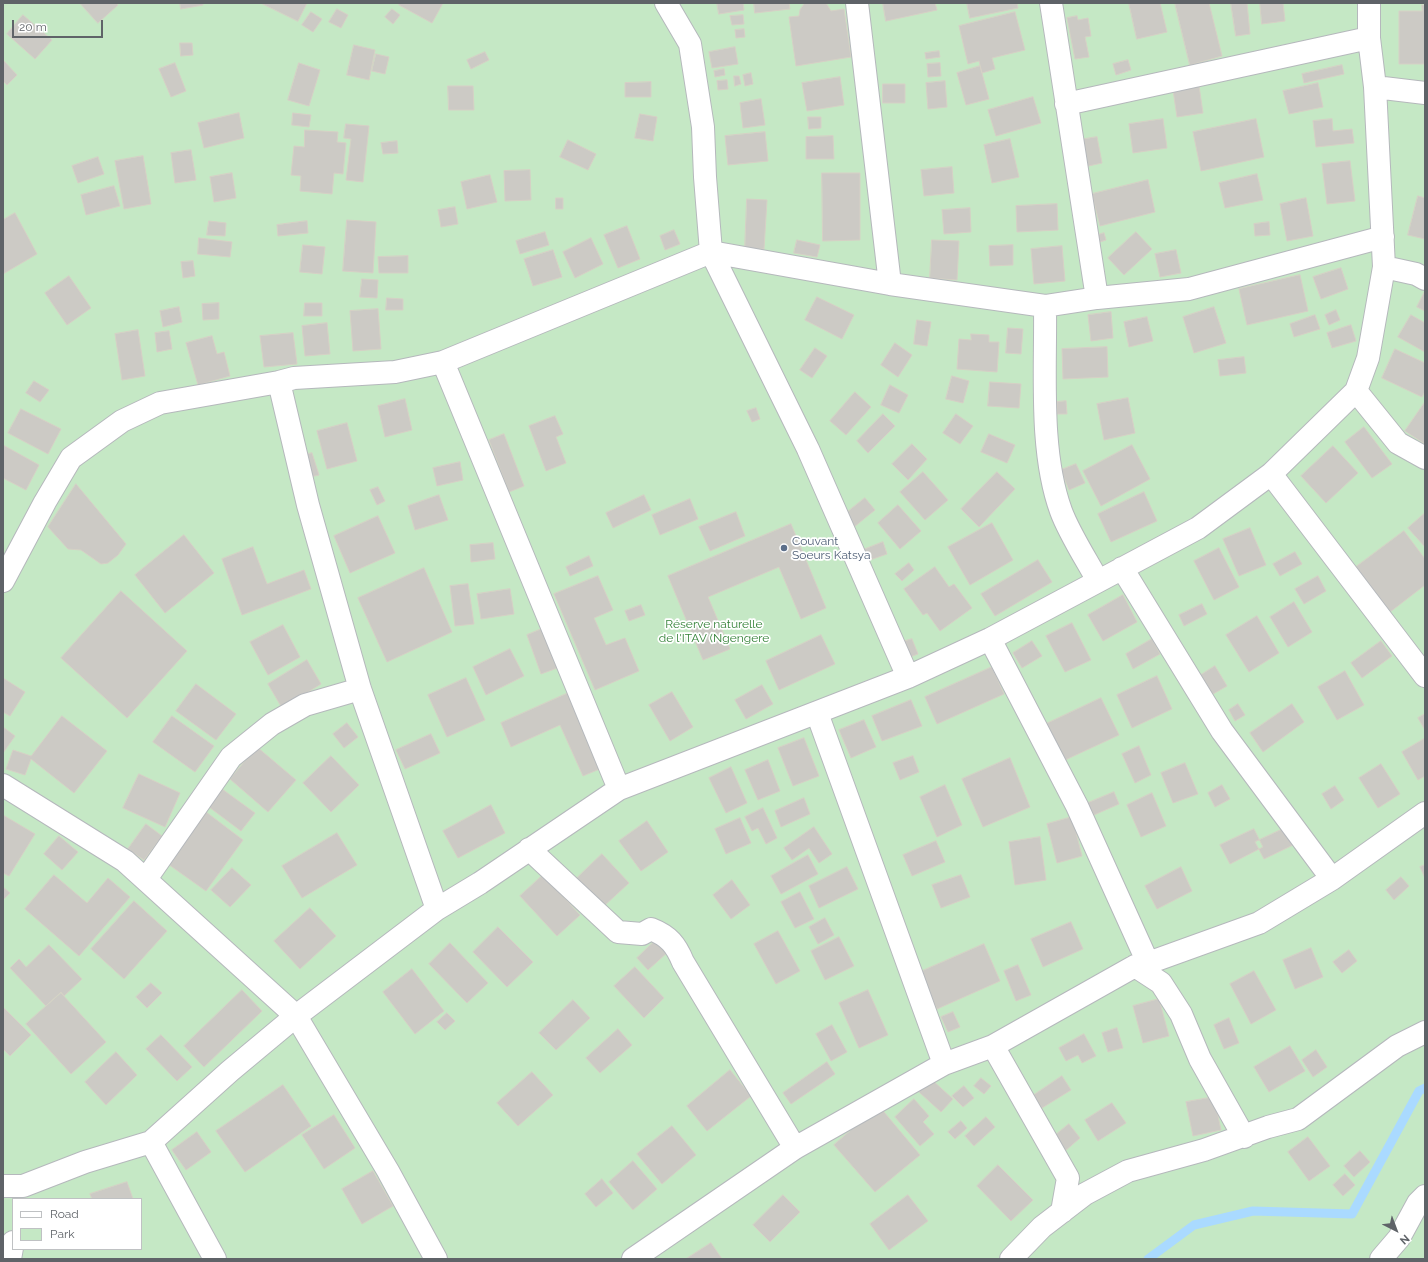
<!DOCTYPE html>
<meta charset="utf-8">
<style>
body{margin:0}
#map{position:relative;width:1428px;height:1262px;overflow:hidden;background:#f1efe8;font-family:Raleway,sans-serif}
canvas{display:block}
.frame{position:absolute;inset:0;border:4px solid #5f6368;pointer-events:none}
.legend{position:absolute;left:12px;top:1198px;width:130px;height:52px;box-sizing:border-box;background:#fff;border:1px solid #bfc1c3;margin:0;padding:5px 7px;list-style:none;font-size:12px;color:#5f6368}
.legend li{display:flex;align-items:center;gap:8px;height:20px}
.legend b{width:20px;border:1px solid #bfc1c3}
.north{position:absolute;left:1376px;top:1210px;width:40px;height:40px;-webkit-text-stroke:3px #fff;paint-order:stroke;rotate:138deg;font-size:11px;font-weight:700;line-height:16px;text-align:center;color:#5f6368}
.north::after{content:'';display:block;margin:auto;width:14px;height:18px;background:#5f6368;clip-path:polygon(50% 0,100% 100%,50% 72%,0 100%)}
.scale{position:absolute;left:12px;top:20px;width:91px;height:18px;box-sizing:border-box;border:2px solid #5f6368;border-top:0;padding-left:5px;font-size:12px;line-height:14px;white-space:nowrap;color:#5f6368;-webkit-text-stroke:3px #fff;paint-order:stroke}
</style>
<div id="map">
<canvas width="1428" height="1262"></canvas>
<div class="frame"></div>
<ul class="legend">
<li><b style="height:5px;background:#fff"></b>Road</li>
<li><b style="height:11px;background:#c5e8c5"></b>Park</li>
</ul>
<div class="north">N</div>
<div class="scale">20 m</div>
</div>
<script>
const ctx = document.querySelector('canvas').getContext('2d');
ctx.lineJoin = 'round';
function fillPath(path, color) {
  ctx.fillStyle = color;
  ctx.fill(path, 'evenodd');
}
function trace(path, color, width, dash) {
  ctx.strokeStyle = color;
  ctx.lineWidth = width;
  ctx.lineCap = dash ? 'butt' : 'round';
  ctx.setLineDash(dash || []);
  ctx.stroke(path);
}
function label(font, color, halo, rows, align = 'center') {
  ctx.font = font + ' Raleway,sans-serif';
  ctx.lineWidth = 3.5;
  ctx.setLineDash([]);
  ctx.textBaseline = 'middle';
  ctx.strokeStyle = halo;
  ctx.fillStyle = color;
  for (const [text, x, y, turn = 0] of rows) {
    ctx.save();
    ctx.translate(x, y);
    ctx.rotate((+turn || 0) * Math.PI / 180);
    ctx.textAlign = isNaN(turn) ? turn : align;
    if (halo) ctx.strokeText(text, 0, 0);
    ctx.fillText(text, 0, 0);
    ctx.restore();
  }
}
fillPath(new Path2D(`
 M3,3H1425V1259H3ZM13,1199H141V1249H13Z`), '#c5e8c5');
trace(new Path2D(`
 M1148,1259L1194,1225L1253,1211L1352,1214L1419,1091L1425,1088`), '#aadaff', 9);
const building = new Path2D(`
 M80,3H116L118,5L98,23Z
 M180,3H203V5L181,9Z
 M261,3H307L298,21Z
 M400,3H443L432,23L399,5Z
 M717,3H743L744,10L719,14Z
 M754,3H789L790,9L755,13Z
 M805,3H826L831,11L844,9L851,57L796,66L789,17L799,16L800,10Z
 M883,3H935L937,10L886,21Z
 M967,3H1017L1018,8L970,18Z
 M1129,3H1160L1167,32L1137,39Z
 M1175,3H1209L1222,56L1190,65Z
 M1231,3H1247L1250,34L1236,36Z
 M1260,3H1283L1285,21L1262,24Z
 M1422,5H1425V64H1399V11H1422Z
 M337,9L348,15L341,28L329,22Z
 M392,9L400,15L393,24L385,17Z
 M311,12L322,19L313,32L302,25Z
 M1015,12L1025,50L992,58L995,69L982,73L979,61L968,64L959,26Z
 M23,15L52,40L35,59L7,34Z
 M743,15L744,24L732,25L730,16Z
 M1077,16L1078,20L1088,18L1091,36L1085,37L1089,57L1075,59L1067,18Z
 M744,29L745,37L736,38L735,30Z
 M180,43H192L193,55L181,56Z
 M354,45L375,50L369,80L347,75Z
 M735,47L738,64L712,68L709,52Z
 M939,51L940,57L926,59L925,53Z
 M485,52L489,60L471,69L467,60Z
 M376,54L389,57L385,74L372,71Z
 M3,60L17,75L7,85L3,81Z
 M1128,60L1131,70L1116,75L1113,64Z
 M175,63L186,91L171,97L159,69Z
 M299,63L320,70L309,106L288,100Z
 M940,63L941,76L928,77L927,64Z
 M1342,65L1344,74L1304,83L1302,74Z
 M980,66L989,99L966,105L957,73Z
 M724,69L725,75L715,77L714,71Z
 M751,73L753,84L745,86L743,75Z
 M734,76H739L741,84L735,86Z
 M840,77L844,105L807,111L802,83Z
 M727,80L728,89L718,90L717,81Z
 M945,81L947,107L928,109L926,83Z
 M651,82V97H625V83Z
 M1318,83L1323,107L1289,114L1283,91Z
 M883,84H905V103H883Z
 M448,86H473L474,110H449Z
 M1199,86L1203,113L1177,117L1173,90Z
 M1033,97L1041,123L996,136L988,110Z
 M761,99L765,125L743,128L740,103Z
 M239,113L244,138L204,148L198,123Z
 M293,113L311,115L309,127L292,125Z
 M640,114L657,117L653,141L635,138Z
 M808,117H821V128L809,129Z
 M1163,119L1167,148L1133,153L1129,124Z
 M1256,119L1264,157L1201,171L1193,132Z
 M1332,119L1333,131L1352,129L1354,143L1316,147L1313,121Z
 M346,124L369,126L363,182L346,180L351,139L344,138Z
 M305,130L338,132L337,142L346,143L343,174L334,173L332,194L300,191L301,176L291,175L294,146L304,147Z
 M765,132L768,161L728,165L725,136Z
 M833,136L834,159H806V137Z
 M1097,137L1102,163L1084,167L1079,140Z
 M1010,139L1019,177L992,183L984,145Z
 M568,140L596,154L588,170L560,157Z
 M397,141L398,153L383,154L381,143Z
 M191,150L196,180L175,183L171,153Z
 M143,156L151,204L124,209L115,161Z
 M98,157L104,174L78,183L72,166Z
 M1350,161L1355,201L1327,204L1322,164Z
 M952,167L954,193L924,196L921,170Z
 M530,170L531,200L505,201L504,171Z
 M232,173L236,198L214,202L210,177Z
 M822,173H860V240L823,241Z
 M1257,174L1263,200L1225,208L1219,183Z
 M490,175L497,202L467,209L461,182Z
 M1148,180L1155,212L1100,226L1092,194Z
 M114,186L120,206L86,215L81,195Z
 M1418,196L1425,198V239L1408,235Z
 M556,198H563V209H556Z
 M1306,198L1313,236L1287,241L1280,204Z
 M747,199L767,200L764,249H745Z
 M1057,204L1058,230L1017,232L1016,206Z
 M455,207L458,224L441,227L438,210Z
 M970,208L971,232L944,234L942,210Z
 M15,213L37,254L3,274V220Z
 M347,220L376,222L373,273L343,271Z
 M209,221L226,223L225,236L207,235Z
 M307,221L308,233L278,236L277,225Z
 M1269,222L1270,235L1255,236L1254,224Z
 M627,226L640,259L618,268L604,235Z
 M674,230L680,244L665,250L660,236Z
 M545,232L549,245L520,254L516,241Z
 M1136,232L1152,249L1124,275L1108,258Z
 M1104,233L1106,240L1100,242L1098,235Z
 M199,238L232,242L230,257L198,254Z
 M591,238L603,264L575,278L563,252Z
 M797,240L820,245L817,257L794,253Z
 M932,240L959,241L957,280L930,278Z
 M303,245L325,247L322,274L300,272Z
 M1013,245V265L990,266L989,246Z
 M1062,246L1065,281L1034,284L1031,249Z
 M553,250L562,277L533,286L524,259Z
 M1176,250L1181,273L1160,277L1155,254Z
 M408,256V273H379L378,257Z
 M193,261L195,276L183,278L181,262Z
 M1341,268L1348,289L1321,299L1313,277Z
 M1300,275L1308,311L1247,325L1239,289Z
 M69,276L91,308L67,325L45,293Z
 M362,279L378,280L377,298L360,297Z
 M1425,291V311L1417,307Z
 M817,297L854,315L842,339L805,320Z
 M387,298L403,299V310H386Z
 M219,303V319L203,320L202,304Z
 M305,303H322V316H304Z
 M179,307L182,322L163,327L160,311Z
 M1214,307L1226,343L1194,353L1183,317Z
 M378,309L381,349L353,351L350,311Z
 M1336,310L1340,320L1329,325L1325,315Z
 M1111,312L1113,338L1091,341L1088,315Z
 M1315,315L1320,329L1294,337L1290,324Z
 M1411,315L1425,323V352L1398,337Z
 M1147,317L1153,341L1129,347L1124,322Z
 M917,320L931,322L927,346L914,344Z
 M327,323L330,354L305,356L302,326Z
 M1351,325L1356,341L1332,348L1327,333Z
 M1008,328L1023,329L1021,354L1006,353Z
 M138,330L145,376L122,380L115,334Z
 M169,331L172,349L157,352L155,333Z
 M293,333L297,364L264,367L260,336Z
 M971,334L989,335V342H999L997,372L957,369L959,339L971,340Z
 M212,336L217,354L224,352L230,376L198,385L186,343Z
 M895,343L912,355L898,377L881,365Z
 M1107,347L1108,377L1063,379L1062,349Z
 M815,348L827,356L812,378L800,370Z
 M1395,349L1425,363V391L1422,397L1382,378Z
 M1244,357L1246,373L1220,376L1218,360Z
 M952,376L969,381L963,403L946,399Z
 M34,381L49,390L40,402L26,393Z
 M990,382L1021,384L1019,408L988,406Z
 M890,385L908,395L899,413L881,405Z
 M855,392L871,407L846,435L830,421Z
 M1128,398L1135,433L1104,440L1097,404Z
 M405,399L412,430L385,437L378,406Z
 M1066,401L1067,414H1057V402Z
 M1425,402V444L1405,431Z
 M756,408L760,419L752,422L747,411Z
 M21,409L61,429L48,454L8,433Z
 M883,414L895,426L868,453L857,441Z
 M956,414L973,426L960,444L943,433Z
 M555,416L563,434L556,437L566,463L546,471L529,426Z
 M347,423L357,461L327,469L317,431Z
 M1364,427L1392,464L1372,478L1345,442Z
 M504,434L524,486L509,492L489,440Z
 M989,434L1015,445L1007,463L981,452Z
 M912,444L927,459L908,480L892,464Z
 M3,445L39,465L26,490L3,478Z
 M1132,445L1150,479L1101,506L1083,471Z
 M1333,446L1358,473L1326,503L1301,476Z
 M312,453L319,475L306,478L299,456Z
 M460,462L463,480L437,486L433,468Z
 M1076,464L1085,483L1069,490L1061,470Z
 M923,472L948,500L925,520L900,492Z
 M997,472L1015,489L979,527L961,509Z
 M76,484L126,544L118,555L108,563L101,564L81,550L68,549L48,527Z
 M378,487L385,501L377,505L370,490Z
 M1144,492L1157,521L1111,542L1098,514Z
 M439,495L448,520L415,530L408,506Z
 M644,495L651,510L613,528L606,513Z
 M865,498L875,510L854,527L845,514Z
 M690,499L698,519L660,535L652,515Z
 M898,505L921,531L900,549L878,523Z
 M736,512L745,536L710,551L699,527Z
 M1425,513V547L1408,528Z
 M378,516L395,553L350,573L334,536Z
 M992,523L1013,560L970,585L948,547Z
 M791,524L826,608L801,619L779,567L708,597L730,649L703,660L668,576Z
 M1250,528L1266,565L1239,576L1223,539Z
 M1404,531L1425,559V585L1390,612L1356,567Z
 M184,535L214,573L165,613L135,575Z
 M883,542L887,554L867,561L863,550Z
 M493,543L495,559L471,562L470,545Z
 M253,547L267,584L304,570L311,589L242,615L222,559Z
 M1219,548L1239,587L1214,600L1194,561Z
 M1295,552L1302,564L1280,576L1273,564Z
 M589,556L593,566L570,576L566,567Z
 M1038,560L1052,582L995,616L981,594Z
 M909,563L914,570L902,581L895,574Z
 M935,567L949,587L954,584L972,608L940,631L927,613L923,615L904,589Z
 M424,568L452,632L387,662L358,598Z
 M598,576L613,610L594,618L606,645L625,638L639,671L595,690L554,594Z
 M1318,576L1326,591L1304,604L1295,589Z
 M468,584L474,624L455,626L450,586Z
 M510,589L514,614L481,619L477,594Z
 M121,591L187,651L127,718L61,658Z
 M1123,595L1137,622L1103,641L1088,615Z
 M1294,602L1312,632L1288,647L1270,617Z
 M1202,604L1207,614L1184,626L1179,615Z
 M641,605L645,615L629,621L625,611Z
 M1257,616L1279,653L1249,672L1226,635Z
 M1072,623L1091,660L1065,672L1046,636Z
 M283,625L300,657L268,675L250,642Z
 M544,628L560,667L541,674L527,635Z
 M821,635L835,664L779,690L766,661Z
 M912,639L918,654L907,658L902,642Z
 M1152,639L1160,654L1133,669L1126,654Z
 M1032,641L1042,656L1022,668L1013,653Z
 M1381,641L1392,656L1362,678L1351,663Z
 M510,649L524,676L486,695L473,667Z
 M307,660L321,684L282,708L268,684Z
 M1215,666L1227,686L1213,694L1201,675Z
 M992,667L1004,694L937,724L925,697Z
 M1345,671L1364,705L1337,720L1318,687Z
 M1157,676L1172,709L1132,728L1117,695Z
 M3,678L25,692L10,716L3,712Z
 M466,678L485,720L447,737L428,695Z
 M196,684L236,714L216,740L176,711Z
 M762,685L773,704L746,719L735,700Z
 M575,690L609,765L583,776L560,725L511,747L501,723Z
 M672,692L693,727L670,741L649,705Z
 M1101,698L1119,735L1063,761L1046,724Z
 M911,700L922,726L882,741L872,716Z
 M1238,704L1245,715L1235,721L1229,710Z
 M1292,704L1304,722L1263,752L1250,733Z
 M1425,714V730L1418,718Z
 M62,716L107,751L74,793L31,759L25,775L6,769L13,750L31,756Z
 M172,716L214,746L195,772L153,742Z
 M864,720L876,747L851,758L839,730Z
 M347,723L358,737L344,748L333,734Z
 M3,727L15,736L3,753Z
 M431,734L440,753L405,769L396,750Z
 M804,738L819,776L793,786L778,748Z
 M1424,739L1425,776L1418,780L1402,752Z
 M1139,746L1151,775L1135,783L1122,754Z
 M257,747L296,780L268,812L230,779Z
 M331,756L359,785L331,812L303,783Z
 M913,756L919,772L900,780L893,763Z
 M1010,758L1030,807L983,827L962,779Z
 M768,760L780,791L758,800L745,770Z
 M1185,763L1198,794L1173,803L1161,773Z
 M1381,764L1400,794L1378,808L1359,778Z
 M731,767L747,803L726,813L709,778Z
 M139,774L180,793L165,827L123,808Z
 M945,785L962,825L937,837L920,797Z
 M1222,785L1230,799L1215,807L1208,793Z
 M1335,786L1344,800L1331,809L1322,794Z
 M222,789L255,813L241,831L209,807Z
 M1114,792L1119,804L1094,815L1088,803Z
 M1152,793L1166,826L1141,837L1127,805Z
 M804,798L810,814L781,827L775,811Z
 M491,805L505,833L458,858L443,831Z
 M763,808L777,838L766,844L758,828L752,831L745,817Z
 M206,812L243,840L206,891L168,864Z
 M3,815L35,834L9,876L3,873Z
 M1072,817L1082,856L1057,863L1047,824Z
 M740,818L751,843L726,854L715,829Z
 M647,821L668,852L641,871L619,841Z
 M146,824L162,836L144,860L128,849Z
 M814,827L832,854L819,863L809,848L792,860L784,848Z
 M1285,828L1293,845L1264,859L1255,842Z
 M1254,829L1263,847L1230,864L1220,845Z
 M337,833L357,865L302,898L282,866Z
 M59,836L78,852L62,870L44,854Z
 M1040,837L1046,880L1015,885L1009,842Z
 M936,841L945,862L912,876L903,855Z
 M602,854L629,883L604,906L577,878Z
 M808,855L818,874L781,894L771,876Z
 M1425,865V878L1420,867Z
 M847,867L858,889L819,908L809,886Z
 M1181,867L1192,891L1157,909L1145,886Z
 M232,868L251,885L230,907L211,890Z
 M54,875L87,903L108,878L130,897L79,956L25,909Z
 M543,875L580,915L557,936L520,896Z
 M961,875L970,897L941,908L932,885Z
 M1401,877L1409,886L1394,900L1386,890Z
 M732,880L750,905L731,919L713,895Z
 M3,887L10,893L3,900Z
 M800,892L814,919L795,928L781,902Z
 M134,901L167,931L124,979L91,949Z
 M310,908L336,936L300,969L274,941Z
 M825,918L834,935L818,944L809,927Z
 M1071,922L1083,949L1043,967L1031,939Z
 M498,927L533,962L507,987L473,952Z
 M778,931L800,971L776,984L754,944Z
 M839,937L854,966L825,980L811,951Z
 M658,938L669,951L648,970L637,958Z
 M450,943L488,983L467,1003L429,964Z
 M984,944L1000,981L937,1009L920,972Z
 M49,945L82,979L64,996L61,992L46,1006L10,968L19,959L26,967Z
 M1311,948L1323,977L1295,989L1283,960Z
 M1349,950L1357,961L1342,973L1333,962Z
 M1018,965L1031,995L1016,1001L1004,971Z
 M635,967L664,998L644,1018L614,986Z
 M412,969L444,1011L415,1034L383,992Z
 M1254,971L1276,1010L1251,1024L1230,984Z
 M151,983L162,993L147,1008L136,997Z
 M242,990L262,1011L204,1067L184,1046Z
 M868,990L888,1035L859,1048L839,1003Z
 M61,993L106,1042L71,1074L26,1024Z
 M1159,999L1169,1036L1143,1043L1133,1006Z
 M573,1000L590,1018L556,1050L539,1033Z
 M3,1007L31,1035L10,1056L3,1049Z
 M953,1012L960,1027L948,1032L941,1017Z
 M447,1013L455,1021L445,1030L437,1022Z
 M1229,1018L1239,1043L1224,1049L1214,1025Z
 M832,1025L847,1052L831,1061L816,1034Z
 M1117,1028L1123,1048L1108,1052L1102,1033Z
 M618,1029L632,1045L600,1073L586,1058Z
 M1084,1034L1096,1056L1082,1063L1078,1055L1066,1061L1059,1048Z
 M161,1035L192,1067L177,1081L146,1049Z
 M1290,1046L1305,1071L1269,1092L1254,1067Z
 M1316,1050L1327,1067L1313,1077L1302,1060Z
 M116,1052L137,1075L106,1105L85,1082Z
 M827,1062L835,1074L791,1104L783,1093Z
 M730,1070L751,1096L707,1131L687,1106Z
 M532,1072L553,1095L518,1126L497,1103Z
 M1062,1076L1071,1090L1042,1108L1034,1095Z
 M981,1078L991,1086L984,1094L974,1086Z
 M931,1079L953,1099L941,1112L919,1092Z
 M283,1085L311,1126L245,1172L216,1131Z
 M964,1086L974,1098L963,1107L952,1096Z
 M1214,1097L1221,1130L1193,1136L1186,1102Z
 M914,1099L929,1116L923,1122L934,1134L920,1146L895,1117Z
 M1112,1103L1126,1123L1098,1141L1085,1120Z
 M879,1106L920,1155L875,1192L834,1145Z
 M334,1115L355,1148L324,1169L302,1135Z
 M986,1117L995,1127L974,1146L965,1136Z
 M961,1121L967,1128L955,1139L948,1132Z
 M1069,1124L1080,1138L1065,1151L1053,1137Z
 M672,1126L696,1155L662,1184L637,1154Z
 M197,1132L211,1152L186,1170L172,1150Z
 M1308,1137L1330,1166L1309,1181L1288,1152Z
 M1360,1151L1370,1162L1354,1177L1344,1166Z
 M633,1161L657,1189L633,1210L609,1182Z
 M998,1165L1033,1200L1011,1221L977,1186Z
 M373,1171L393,1206L362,1224L342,1189Z
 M1345,1174L1355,1185L1343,1196L1333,1185Z
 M602,1179L613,1193L596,1207L585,1194Z
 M127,1182L133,1199H92L90,1194Z
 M783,1195L800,1212L770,1242L753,1225Z
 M908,1195L928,1221L889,1250L870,1224Z
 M711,1243L722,1259H686Z`);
fillPath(building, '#cccac5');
trace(building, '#d6d1c6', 1);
const minor = new Path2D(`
 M666,3L690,44L703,127L705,177L711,252L808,449L908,677
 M857,3L890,284
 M1051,3L1097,298
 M1375,87L1425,93
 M1066,104L1369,38
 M1384,267L1416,274L1425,279
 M1045,306C1046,370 1039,451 1061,511C1069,533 1086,559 1098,581
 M443,362L619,789
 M279,382L308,505L360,689L437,909
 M1356,391L1398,443L1425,458
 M1271,474L1425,676
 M1122,568L1222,731L1332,879
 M3,581L45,502L71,458L122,421L160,403L279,382L294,378L395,372L443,362L711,252L890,284L1045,306L1097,298L1189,289L1383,237
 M990,639L1077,806L1148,963
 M817,713L944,1064
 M3,785L125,861L296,1016L388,1171L436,1259
 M529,849L618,932L642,934L651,929C669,936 676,945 683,962L795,1148
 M146,879L231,757L272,724L305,705L360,689
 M1135,966L1161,983L1181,1014L1200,1059L1244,1137
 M993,1046L1068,1178L1062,1212
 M151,1142L215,1259
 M3,1186H23L85,1162L151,1142L230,1071L296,1016L437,909L480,883L619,789L908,677L990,639L1198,528L1271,474L1356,391L1368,358L1384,267L1375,87L1369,38V3
 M10,1259L13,1242
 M633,1259L795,1148L944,1064L993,1046L1135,966L1148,963L1259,923L1332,879L1425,813
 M1011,1259L1042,1227L1085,1194L1128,1171L1204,1150L1268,1127L1298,1119L1397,1046L1425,1032
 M1381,1259L1399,1238L1418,1203L1425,1196`);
trace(minor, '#b5b8bc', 24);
trace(minor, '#fff', 22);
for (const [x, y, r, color] of [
 [784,548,4,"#5c6f8a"]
]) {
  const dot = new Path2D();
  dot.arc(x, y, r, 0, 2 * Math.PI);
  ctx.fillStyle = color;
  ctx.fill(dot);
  trace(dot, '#fff', 1.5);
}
label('12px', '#4e5e75', '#fff', [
 ["Couvant",792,541],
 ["Soeurs Katsya",792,555]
], 'left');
label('12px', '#348238', '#fff', [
 ["Réserve naturelle",714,624],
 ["de l'ITAV (Ngengere",714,638]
]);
</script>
